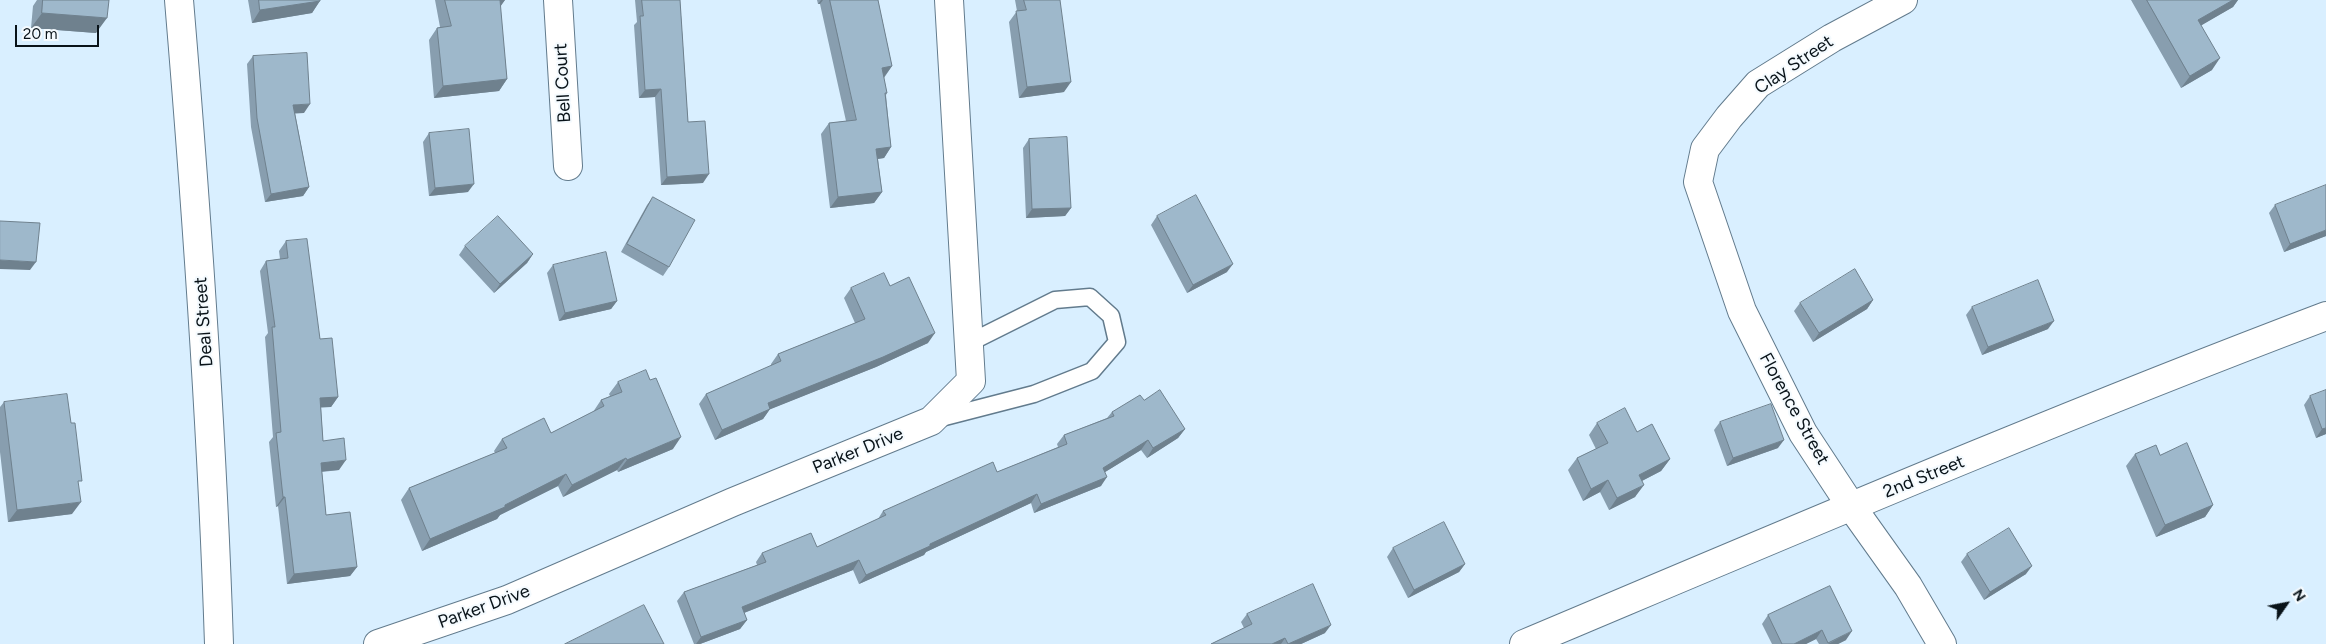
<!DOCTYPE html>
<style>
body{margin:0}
#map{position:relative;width:2326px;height:644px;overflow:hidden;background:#d9efff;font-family:Figtree,sans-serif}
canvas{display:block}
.north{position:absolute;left:2261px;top:579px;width:50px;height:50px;-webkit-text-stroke:4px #f4fafe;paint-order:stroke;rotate:57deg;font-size:14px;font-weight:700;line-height:20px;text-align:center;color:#091319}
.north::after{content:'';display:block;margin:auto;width:18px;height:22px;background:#091319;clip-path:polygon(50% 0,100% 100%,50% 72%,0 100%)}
.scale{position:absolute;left:15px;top:25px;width:84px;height:22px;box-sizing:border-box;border:2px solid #091319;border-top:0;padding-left:6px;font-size:15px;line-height:18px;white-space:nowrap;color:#091319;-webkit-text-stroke:4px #f4fafe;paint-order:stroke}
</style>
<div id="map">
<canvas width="2326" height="644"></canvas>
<div class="north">N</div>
<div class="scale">20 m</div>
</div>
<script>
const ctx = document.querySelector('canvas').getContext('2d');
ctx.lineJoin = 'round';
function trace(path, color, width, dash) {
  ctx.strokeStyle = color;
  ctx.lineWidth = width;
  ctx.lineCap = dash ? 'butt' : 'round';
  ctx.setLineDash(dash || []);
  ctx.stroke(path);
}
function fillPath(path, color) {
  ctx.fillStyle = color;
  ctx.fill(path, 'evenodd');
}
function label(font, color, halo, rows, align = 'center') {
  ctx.font = font + ' Figtree,sans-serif';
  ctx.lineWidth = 4;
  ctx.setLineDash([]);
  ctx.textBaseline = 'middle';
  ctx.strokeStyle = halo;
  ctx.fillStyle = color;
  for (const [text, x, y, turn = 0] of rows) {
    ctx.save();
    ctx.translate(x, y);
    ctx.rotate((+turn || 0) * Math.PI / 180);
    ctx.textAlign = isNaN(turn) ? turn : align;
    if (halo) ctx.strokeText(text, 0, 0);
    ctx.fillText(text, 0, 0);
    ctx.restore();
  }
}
const lane = new Path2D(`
 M937,419L1034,394L1092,371L1117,342L1111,316L1090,297L1055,300L969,343`);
const street = new Path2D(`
 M558,0L568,166
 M1903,0L1832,38L1758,84L1729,117L1705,149L1698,182L1742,311L1803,433L1851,506L1908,586L1942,644
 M378,644L507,600L733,502L931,421L971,381L949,0
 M1524,644C1790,532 2056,418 2326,316`);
const secondary = new Path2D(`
 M179,0C197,215 212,429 219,644`);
trace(lane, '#627b8d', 19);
trace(street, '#627b8d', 30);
trace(secondary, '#627b8d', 30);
trace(lane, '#fff', 16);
trace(street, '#fff', 28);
trace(secondary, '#fff', 28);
fillPath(new Path2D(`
 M37,0H109L96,33L31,28L33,6Z
 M248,0H320L312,13L252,23Z
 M435,0H505L500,6L507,79L499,91L434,98L429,40L437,28L440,27Z
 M635,0H680L688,122L703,183L661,185L655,97L639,98L634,25L637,22Z
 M817,0H878L892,66L884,78L887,93L886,95L891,147L884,158L878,159L882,192L874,203L830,208L821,134L829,123L846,121L820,4H818Z
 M1015,0H1060L1064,92L1019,98L1009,22L1017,11Z
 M2131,0H2238L2233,7L2201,25L2212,70L2181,88Z
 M253,56L304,113H295L309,187L303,196L265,202L251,127L247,64Z
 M429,133L468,192L429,196L423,142Z
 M1029,139L1071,208L1065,216L1026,218L1023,148Z
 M653,197L669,267L663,276L621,252L647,205Z
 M2275,205L2326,236L2284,252L2269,213Z
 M1157,216L1227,272L1187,293L1151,225Z
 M286,241L320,339L338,397L331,407H321L323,441L339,470L322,472L326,515L357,567L350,576L287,584L278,506L276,507L269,442L273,437L265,337L268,333L260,271L266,261L280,259L279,251Z
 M465,246L533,254L527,263L494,293L459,255Z
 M553,265L617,301L611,309L559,321L547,273Z
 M890,286L928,343L876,367L770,409L763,419L715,440L699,404L706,394L771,366V364L778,354L855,323L844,298L851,288Z
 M1873,300L1867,309L1813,342L1794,311L1800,303Z
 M1972,307L2048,329L1982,355L1966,315Z
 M618,382L673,449L618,472L617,470L563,497L558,486L500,515L497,519L422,551L401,500L409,488L495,453L494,451L502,439L551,433L593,412L601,400L610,396L609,394Z
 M2310,396L2326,434L2316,438L2304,405Z
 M1144,400L1185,429L1178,438L1147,458L1141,450L1105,472L1101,486L1034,513L1031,503L926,552L924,555L859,584L853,570L744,613L747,620L740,629L700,644H694L677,601L684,592L757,565L756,562L762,553L817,547L878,519L883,511L997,472L1058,447L1057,444L1064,435L1107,418L1112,412Z
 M4,402L72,514L8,522L0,452V407Z
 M1720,422L1778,448L1727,466L1714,430Z
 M1597,423L1637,432L1670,459L1661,471L1642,481L1635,497L1609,510L1600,492L1583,501L1568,470L1577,458L1596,449L1589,435Z
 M2135,454L2160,455L2213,505L2205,517L2156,537L2126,466Z
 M1393,548L1465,564L1459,572L1408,598L1387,557Z
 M1967,554L2026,574L1984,600L1961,562Z
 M1830,586L1846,640L1838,644H1819L1816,639L1806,644H1772L1762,624L1768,615Z
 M1247,614L1325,633L1301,644H1211L1244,628L1241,622Z`), '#889eaf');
fillPath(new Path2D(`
 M499,0H505L498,10Z
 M821,0H823L820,4H818Z
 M2233,0H2238L2233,7L2190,32L2198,20Z
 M320,1L312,13L252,23L260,10Z
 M42,13L107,18L96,33L31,28Z
 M2220,58L2212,70L2181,88L2190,76Z
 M892,66L884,77L874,79L882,68Z
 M507,79L499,91L434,98L443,86Z
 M1071,82L1064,92L1019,98L1027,87Z
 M661,89L655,97L639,98L645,90Z
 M310,104L304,113L287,114L293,105Z
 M891,147L884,158L869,160L876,149Z
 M709,174L703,183L661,185L667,177Z
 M474,184L468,192L429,196L435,188Z
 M309,187L303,196L265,202L271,194Z
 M882,192L874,203L830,208L838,197Z
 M1071,208L1065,216L1026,218L1032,209Z
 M2326,230V236L2284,252L2290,244Z
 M533,254L527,263L494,293L500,284Z
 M0,260L36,262L30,270L0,269Z
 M1233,264L1227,272L1187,293L1193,285Z
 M1873,300L1867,309L1813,342L1819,333Z
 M617,301L611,309L559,321L565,313Z
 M2054,321L2048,329L1982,355L1988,347Z
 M935,333L928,343L876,367L761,413L768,403Z
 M338,397L331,407L313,408L320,398Z
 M770,409L763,419L715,440L722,430Z
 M2326,428V434L2316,438L2322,429Z
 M1185,429L1178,438L1147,458L1153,448Z
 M681,437L673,449L618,472L627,460Z
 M1148,440L1141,450L1097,477L1103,468Z
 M1784,440L1778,448L1727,466L1733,458Z
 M626,458L617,470L563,497L572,485Z
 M1670,459L1661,471L1630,487L1639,475Z
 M346,460L339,470L314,472L321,463Z
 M566,474L558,486L500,515L497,519L422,551L430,539L505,505Z
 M1107,477L1101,486L1034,513L1041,504Z
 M1608,480L1600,492L1583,501L1591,489Z
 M1644,485L1635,497L1609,510L1617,498Z
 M1037,494L1031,503L926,552L924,555L859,584L866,575L930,544Z
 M283,497H285L278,506L276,507Z
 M81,502L72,514L8,522L17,510Z
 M2213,505L2205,517L2156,537L2165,525Z
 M859,560L853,570L736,616L742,607Z
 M1465,564L1459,572L1408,598L1414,590Z
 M2032,566L2026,574L1984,600L1990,592Z
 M357,567L350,576L287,584L294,574Z
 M747,620L740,629L700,644H696L701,637Z
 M1331,625L1325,633L1301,644H1288Z
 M1822,630L1816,639L1806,644H1794Z
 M1852,631L1846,640L1838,644H1828Z
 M1285,638L1281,644H1272Z`), '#6f818e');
const building = new Path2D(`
 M43,0H109L107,18L42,13Z
 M259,0H320V1L260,10Z
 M445,0H500L507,79L443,86L437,28L451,26Z
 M642,0H680L688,122L705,121L709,174L667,177L661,89L645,90L640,16H643Z
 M830,0H878L892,66L882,68L887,93H885L891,147L876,149L882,192L838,197L829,123L856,120Z
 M1024,0H1060L1071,82L1027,87L1016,11L1026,10Z
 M2147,0H2233L2198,20L2220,58L2190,76Z
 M307,53L310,104L293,105L309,187L271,194L257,118L253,56Z
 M469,129L474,184L435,188L429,133Z
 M1067,137L1071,208L1032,209L1029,139Z
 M2326,185V230L2290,244L2275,205Z
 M1196,195L1233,264L1193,285L1157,216Z
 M653,197L695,220L669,267L627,244Z
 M498,216L533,254L500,284L465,246Z
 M0,221L40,223L36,262L0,260Z
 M307,239L320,339L332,338L338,397L320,398L323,441L344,438L346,460L321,463L326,515L350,512L357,567L294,574L285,497H283L276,433L281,432L272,327H275L266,261L288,258L286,241Z
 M606,252L617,301L565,313L553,265Z
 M1855,269L1873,300L1819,333L1800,303Z
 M884,273L890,286L909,277L935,333L883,357L768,403L770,409L722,430L706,394L781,361L778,354L865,319L851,288Z
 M2038,280L2054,321L1988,347L1972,307Z
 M646,370L650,380L656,378L681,437L627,460L626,458L572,485L566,474L505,505V507L430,539L409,488L507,448L502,439L544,418L551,433L604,406L601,400L622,392L618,382Z
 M1160,390L1185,429L1153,448L1148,440L1103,468L1107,477L1041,504L1037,494L930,544V546L866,575L859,560L742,607L747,620L701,637L684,592L766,562L762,553L811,533L817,547L886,515L883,511L993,462L997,472L1067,444L1064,435L1114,416L1112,412L1140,395L1144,400Z
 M2326,390V428L2322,429L2310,396Z
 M67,394L71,423H75L82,481H78L81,502L17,510L4,402Z
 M1771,404L1784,440L1733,458L1720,422Z
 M1625,408L1637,432L1652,424L1670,459L1639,475L1644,485L1617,498L1608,480L1591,489L1577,458L1608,443L1597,423Z
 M2187,443L2213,505L2165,525L2135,454L2156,445L2160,455Z
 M1444,522L1465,564L1414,590L1393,548Z
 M2009,528L2032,566L1990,592L1967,554Z
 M1313,584L1331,625L1288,644L1285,638L1272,644H1211L1252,624L1247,614Z
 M1830,586L1852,631L1828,643L1822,630L1794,644H1782L1768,615Z
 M644,605L664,644H565Z`);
fillPath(building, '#9eb8cb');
trace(building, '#6f818e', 1);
label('18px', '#091319', '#f4fafe', [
 ["Clay Street",1794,65,-34],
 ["Bell Court",563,83,-93],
 ["Deal Street",204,322,-94],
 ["Florence Street",1794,409,61],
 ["Parker Drive",858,451,-22],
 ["2nd Street",1924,477,-22],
 ["Parker Drive",484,607,-20]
]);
</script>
